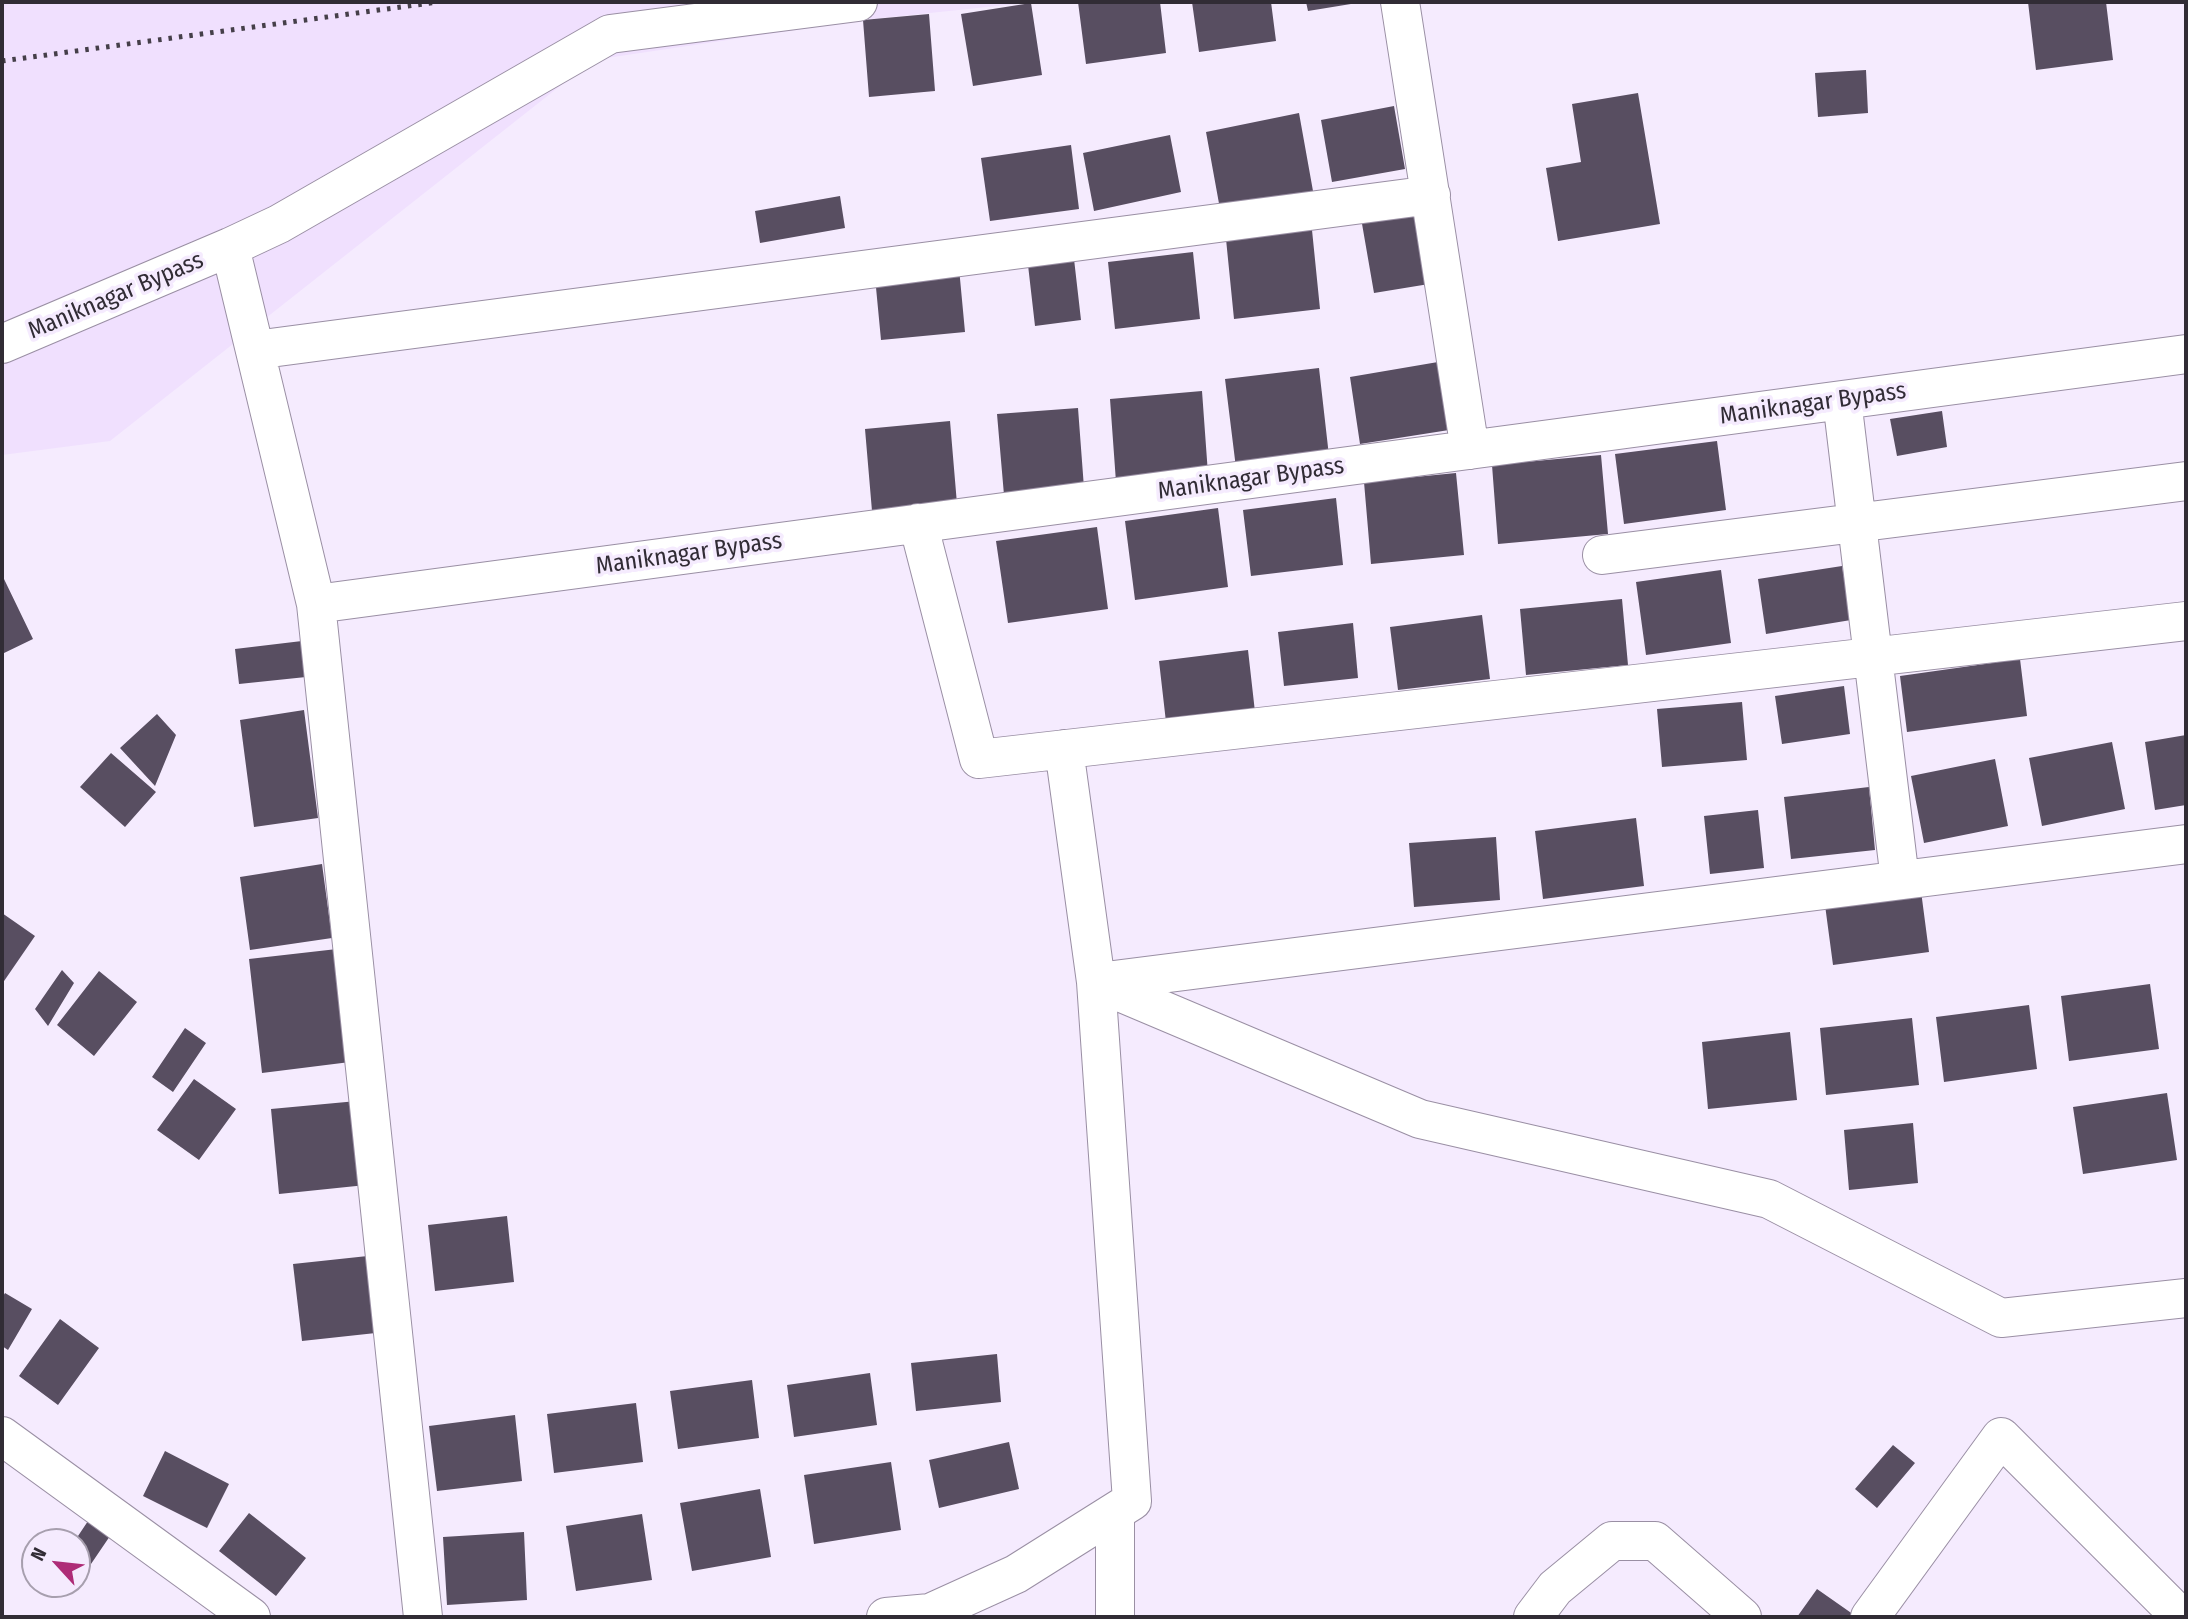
<!DOCTYPE html>
<style>
body{margin:0}
#map{position:relative;width:2188px;height:1619px;overflow:hidden;background:#f5ebfe;font-family:"Fira Sans Condensed",sans-serif}
canvas{display:block}
.frame{position:absolute;inset:0;border:4px solid #312c35;pointer-events:none}
.north{position:absolute;left:21px;top:1528px;width:70px;height:70px;box-sizing:border-box;background:#f5ebfe;border:2px solid #a79fae;border-radius:50%;rotate:297deg;font-size:19px;font-weight:700;line-height:28px;text-align:center;color:#312c35}
.north::after{content:'';display:block;margin:auto;width:24px;height:32px;background:#ae2c77;clip-path:polygon(50% 0,100% 100%,50% 72%,0 100%)}
</style>
<div id="map">
<canvas width="2188" height="1619"></canvas>
<div class="frame"></div>
<div class="north">N</div>
</div>
<script>
const ctx = document.querySelector('canvas').getContext('2d');
ctx.lineJoin = 'round';
function fillPath(path, color) {
  ctx.fillStyle = color;
  ctx.fill(path, 'evenodd');
}
function trace(path, color, width, dash) {
  ctx.strokeStyle = color;
  ctx.lineWidth = width;
  ctx.lineCap = dash ? 'butt' : 'round';
  ctx.setLineDash(dash || []);
  ctx.stroke(path);
}
function label(font, color, halo, rows, align = 'center') {
  ctx.font = font + ' "Fira Sans Condensed",sans-serif';
  ctx.lineWidth = 7;
  ctx.setLineDash([]);
  ctx.textBaseline = 'middle';
  ctx.strokeStyle = halo;
  ctx.fillStyle = color;
  for (const [text, x, y, turn = 0] of rows) {
    ctx.save();
    ctx.translate(x, y);
    ctx.rotate((+turn || 0) * Math.PI / 180);
    ctx.textAlign = isNaN(turn) ? turn : align;
    if (halo) ctx.strokeText(text, 0, 0);
    ctx.fillText(text, 0, 0);
    ctx.restore();
  }
}
fillPath(new Path2D(`
 M2,2H1035L863,20L593,60L110,441L2,455Z`), '#f0e0fe');
fillPath(new Path2D(`
 M1078,2H1160L1166,53L1086,64Z
 M1192,2H1271L1276,41L1199,52Z
 M1306,2H1357V3L1308,11Z
 M2028,2H2106L2113,60L2036,70Z
 M1031,3L1042,75L973,86L961,14Z
 M929,14L935,91L869,97L863,20Z
 M1866,70L1868,113L1818,117L1815,73Z
 M1638,93L1660,224L1558,241L1546,168L1581,162L1572,104Z
 M1394,106L1405,169L1332,182L1321,120Z
 M1299,113L1313,191L1220,209L1206,132Z
 M1170,135L1181,192L1094,211L1083,153Z
 M1071,145L1079,209L990,221L981,158Z
 M840,196L845,228L760,243L755,211Z
 M1417,209L1429,284L1374,293L1361,218Z
 M1312,230L1320,309L1234,319L1226,239Z
 M1193,252L1200,319L1115,329L1108,262Z
 M1074,259L1081,320L1035,326L1028,265Z
 M959,268L965,332L881,340L875,277Z
 M1438,362L1449,430L1360,444L1350,377Z
 M1319,368L1329,456L1236,468L1225,379Z
 M1202,391L1208,474L1116,482L1110,399Z
 M1078,408L1084,488L1004,495L997,414Z
 M1942,411L1947,447L1897,456L1890,419Z
 M950,421L957,504L872,511L865,429Z
 M1717,441L1726,510L1624,524L1615,454Z
 M1601,455L1608,534L1498,544L1492,465Z
 M1456,473L1464,555L1371,564L1364,482Z
 M1336,498L1343,565L1251,576L1243,510Z
 M1218,508L1228,587L1135,600L1125,521Z
 M1097,527L1108,609L1008,623L996,541Z
 M1842,566L1851,620L1766,634L1758,579Z
 M1721,570L1731,643L1646,655L1636,582Z
 M4,579L33,639L2,654V580Z
 M1622,599L1628,665L1526,675L1520,609Z
 M1482,615L1490,679L1398,690L1390,627Z
 M1353,623L1358,678L1284,686L1278,632Z
 M302,641L306,677L239,684L235,649Z
 M1248,650L1255,712L1166,722L1159,661Z
 M2020,659L2027,716L1907,732L1900,676Z
 M1844,686L1850,734L1782,744L1775,696Z
 M1742,702L1747,760L1662,767L1657,709Z
 M304,710L318,818L254,827L240,720Z
 M157,714L176,735L155,786L120,748Z
 M2186,735V805L2155,810L2145,742Z
 M2112,742L2125,809L2042,826L2029,758Z
 M111,753L156,792L125,827L80,787Z
 M1995,759L2008,826L1924,843L1911,776Z
 M1869,787L1875,850L1791,859L1784,797Z
 M1758,810L1764,868L1710,874L1704,816Z
 M1636,818L1644,886L1543,899L1535,831Z
 M1496,837L1500,900L1414,907L1409,843Z
 M322,864L332,938L250,950L240,877Z
 M1921,891L1929,952L1833,965L1825,905Z
 M2,913L35,936L2,984Z
 M337,949L350,1062L262,1073L249,959Z
 M62,970L74,983L48,1026L35,1009Z
 M99,971L137,1002L94,1056L57,1025Z
 M2150,984L2159,1049L2069,1061L2061,996Z
 M2029,1005L2037,1069L1944,1082L1936,1017Z
 M1912,1018L1919,1085L1826,1095L1820,1028Z
 M185,1028L206,1043L173,1092L152,1077Z
 M1790,1032L1797,1100L1708,1109L1702,1042Z
 M194,1079L236,1109L199,1160L157,1130Z
 M2167,1093L2177,1160L2083,1174L2073,1107Z
 M357,1101L366,1185L279,1194L271,1109Z
 M1913,1123L1918,1183L1849,1190L1844,1130Z
 M507,1216L514,1282L435,1291L428,1225Z
 M377,1255L385,1332L302,1341L293,1264Z
 M5,1293L32,1309L8,1350L2,1346V1298Z
 M60,1319L99,1348L58,1405L19,1376Z
 M997,1354L1001,1402L916,1411L911,1363Z
 M870,1373L877,1425L794,1437L787,1385Z
 M752,1380L759,1438L678,1449L670,1391Z
 M636,1403L643,1462L554,1473L547,1414Z
 M515,1415L522,1481L437,1491L429,1426Z
 M1009,1442L1019,1489L939,1508L929,1460Z
 M1893,1445L1915,1463L1877,1508L1855,1489Z
 M165,1451L229,1484L207,1528L143,1496Z
 M891,1462L901,1530L814,1544L804,1475Z
 M760,1489L771,1557L692,1571L680,1503Z
 M249,1513L306,1558L276,1596L219,1551Z
 M642,1514L652,1580L576,1591L566,1526Z
 M88,1521L110,1536L74,1589L66,1584H77V1542H74Z
 M524,1532L527,1600L447,1605L443,1537Z
 M1817,1589L1857,1617H1797Z`), '#584e61');
const minor = new Path2D(`
 M1400,2L1470,450
 M230,247L316,604L423,1617
 M2,344L230,247L279,224L610,34L858,2
 M255,350L1431,195
 M1842,400L1900,880
 M918,523L979,759L2186,621
 M1602,555L2186,481
 M316,604L2186,354
 M1096,982L1420,1119L1769,1199L2001,1318L2186,1298
 M1098,982L2186,844
 M2,1436L251,1617
 M886,1617L930,1613L1016,1574L1132,1501L1096,982L1064,749
 M1115,1617V1512
 M1533,1617L1555,1588L1612,1541H1655L1742,1617
 M1870,1617L2001,1437L2181,1617`);
trace(minor, '#9a8fa4', 40);
trace(minor, '#fff', 38);
trace(new Path2D(`
 M2,61L438,2`), '#453f49', 5, [3.5, 7]);
label('24px', '#312c35', '#f5ebfe', [
 ["Maniknagar Bypass",116,296,-23],
 ["Maniknagar Bypass",1813,404,-8],
 ["Maniknagar Bypass",1251,479,-8],
 ["Maniknagar Bypass",689,554,-8]
]);
</script>
